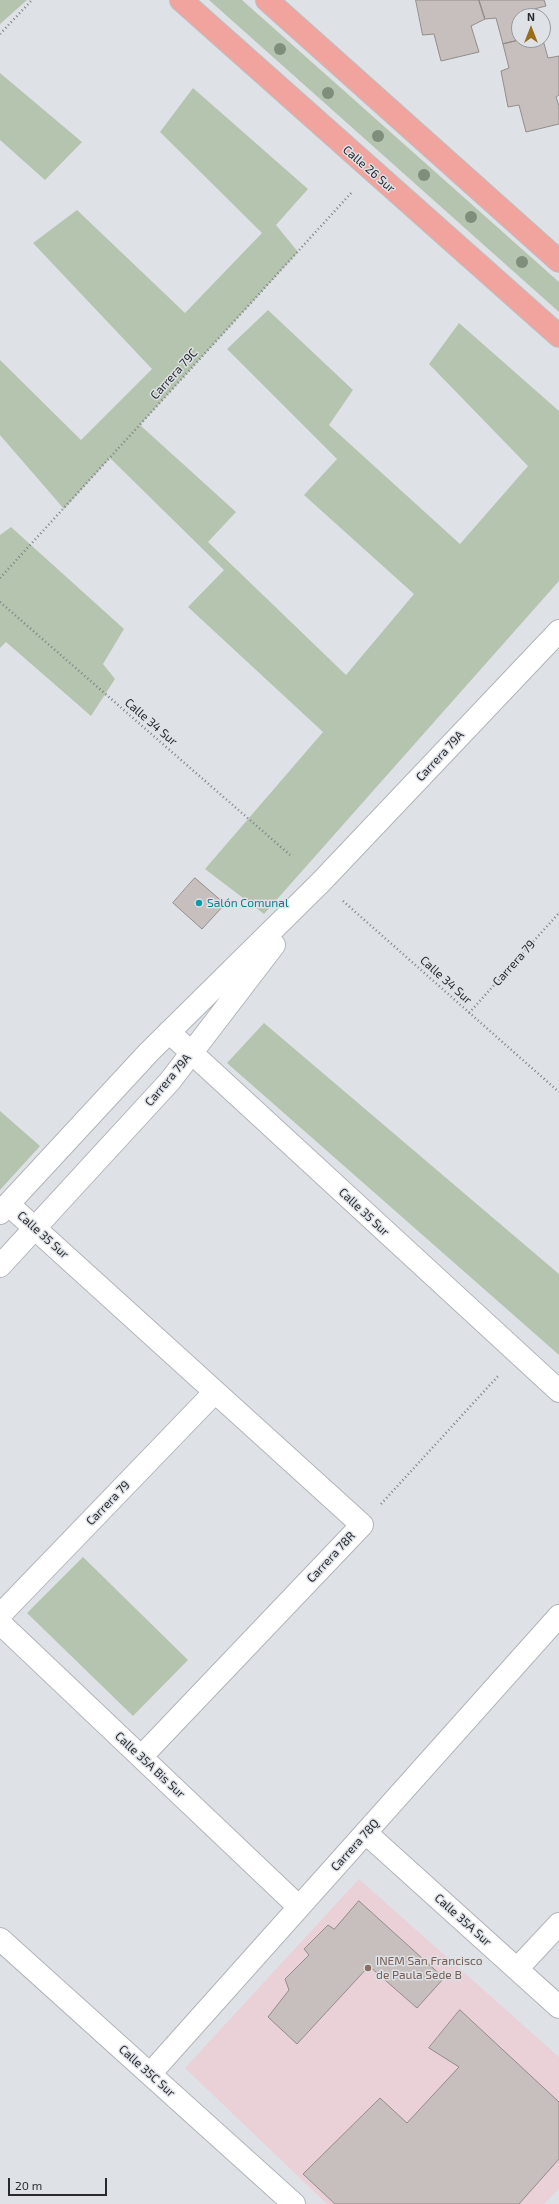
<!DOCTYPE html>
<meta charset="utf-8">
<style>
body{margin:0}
#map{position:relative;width:559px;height:2204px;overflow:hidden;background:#dee2e7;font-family:"Exo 2",sans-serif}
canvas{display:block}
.north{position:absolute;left:511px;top:8px;width:40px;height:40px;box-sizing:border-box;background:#dee2e7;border:1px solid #95989c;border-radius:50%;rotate:0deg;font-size:11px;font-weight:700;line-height:16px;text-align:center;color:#282a2c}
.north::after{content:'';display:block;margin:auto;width:14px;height:18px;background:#996e1b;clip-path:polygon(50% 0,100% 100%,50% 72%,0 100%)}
.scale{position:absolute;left:8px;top:2178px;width:99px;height:18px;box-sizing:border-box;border:2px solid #282a2c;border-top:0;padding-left:5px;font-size:12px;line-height:14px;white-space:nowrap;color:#282a2c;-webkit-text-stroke:3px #dee2e7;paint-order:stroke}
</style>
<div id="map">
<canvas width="559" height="2204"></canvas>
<div class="north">N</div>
<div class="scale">20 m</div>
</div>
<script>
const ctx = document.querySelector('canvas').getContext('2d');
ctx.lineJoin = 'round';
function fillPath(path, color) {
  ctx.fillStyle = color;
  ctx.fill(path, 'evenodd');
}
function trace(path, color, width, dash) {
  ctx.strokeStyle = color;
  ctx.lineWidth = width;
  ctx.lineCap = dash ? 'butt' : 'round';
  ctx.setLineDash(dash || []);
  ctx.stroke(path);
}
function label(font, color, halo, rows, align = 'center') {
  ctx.font = font + ' "Exo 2",sans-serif';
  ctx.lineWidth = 3;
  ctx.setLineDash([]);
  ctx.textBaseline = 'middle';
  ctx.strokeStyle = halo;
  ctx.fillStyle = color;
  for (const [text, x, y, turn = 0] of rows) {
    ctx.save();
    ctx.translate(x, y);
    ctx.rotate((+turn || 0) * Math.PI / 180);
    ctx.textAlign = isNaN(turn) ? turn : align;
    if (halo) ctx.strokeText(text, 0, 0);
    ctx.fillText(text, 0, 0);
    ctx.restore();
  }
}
fillPath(new Path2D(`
 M359,1879L559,2057V2189L544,2204H327L185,2068Z`), '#ead0d7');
fillPath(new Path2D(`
 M0,0H27L0,24Z
 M209,0H242L559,282V312Z
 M0,73L82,142L45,180L0,140Z
 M193,88L308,189L276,225L298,252L140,425L236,512L208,542L346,675L414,594L304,495L337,459L227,349L268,310L353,390L329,425L460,544L528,466L429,364L459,323L559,411V581L264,914L205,869L323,732L188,607L224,570L110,458L64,509L0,435V360L81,440L152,369L33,243L77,210L185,313L262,233L160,132Z
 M11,527L124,629L103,664L115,679L91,716L6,642L0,648V535Z
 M264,1023L559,1274V1355L227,1063Z
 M0,1111L40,1146L0,1190Z
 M83,1557L188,1660L133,1716L27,1613Z`), '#b5c4ae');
const building = new Path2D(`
 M416,0H479L485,19L471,26L479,52L441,61L434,34L423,35Z
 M479,0H544L546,6L534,9L536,16H519V40L503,44L496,18L485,19Z
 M519,40H543L548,58L559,56V95L556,97L559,106V124L526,132L519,105L508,107L501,71L509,68L503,44Z
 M195,878L225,904L202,929L173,903Z
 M359,1901L444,1978L417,2008L369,1966L297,2044L268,2017L289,1990L285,1979L309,1955L304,1949L328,1925L334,1929Z
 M460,2010L559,2102V2159L519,2204H335L303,2174L380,2098L407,2123L459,2067L429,2048Z`);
fillPath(building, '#c6bfbd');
trace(building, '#928c8a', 1);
const minor = new Path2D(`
 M169,1032L559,1391
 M8,1204L362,1525L141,1757
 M0,1213L149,1052L321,882L559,631
 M0,1266L170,1081L274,945
 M0,1615L215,1392
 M0,1623L299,1907
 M366,1833L559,2007
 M0,1939L294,2204
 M517,1969L559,1924
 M150,2074L559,1616`);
const major = new Path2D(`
 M181,0L559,336
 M267,0L559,261`);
trace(minor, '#b1b4b9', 24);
trace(major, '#bebfc0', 24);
trace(new Path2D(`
 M0,34L32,0
 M0,578L353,191
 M0,602L290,855
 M343,901L559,1092
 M469,1013L559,913
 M381,1504L499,1375`), '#7d8083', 2.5, [1, 3]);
trace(minor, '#fff', 22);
trace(major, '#f1a39d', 22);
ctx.fillStyle = '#7e8e7a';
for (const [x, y] of [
 [280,49],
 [328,93],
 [378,136],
 [424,175],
 [471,217],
 [522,262]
]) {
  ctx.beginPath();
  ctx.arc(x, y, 6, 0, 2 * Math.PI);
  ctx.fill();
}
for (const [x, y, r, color] of [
 [199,903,4,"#0f9aa8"],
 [368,1968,4,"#8d6e63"]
]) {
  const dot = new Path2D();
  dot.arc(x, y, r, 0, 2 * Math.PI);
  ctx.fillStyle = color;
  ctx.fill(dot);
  trace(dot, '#dee2e7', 1.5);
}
label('12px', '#282a2c', '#dee2e7', [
 ["Calle 26 Sur",369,169,41],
 ["Carrera 79C",174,374,-48],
 ["Calle 34 Sur",151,722,41],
 ["Carrera 79A",440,756,-47],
 ["Carrera 79",514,963,-48],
 ["Calle 34 Sur",446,980,42],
 ["Carrera 79A",168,1080,-50],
 ["Calle 35 Sur",364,1212,43],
 ["Calle 35 Sur",43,1235,42],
 ["Carrera 79",108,1503,-46],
 ["Carrera 78R",331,1557,-47],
 ["Calle 35A Bis Sur",150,1765,43],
 ["Carrera 78Q",355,1845,-48],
 ["Calle 35A Sur",463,1920,42],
 ["Calle 35C Sur",147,2071,42]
]);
label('12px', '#0d838f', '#dee2e7', [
 ["Salón Comunal",207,903]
], 'left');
label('12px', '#785e54', '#dee2e7', [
 ["INEM San Francisco",376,1961],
 ["de Paula Sede B",376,1975]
], 'left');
</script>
